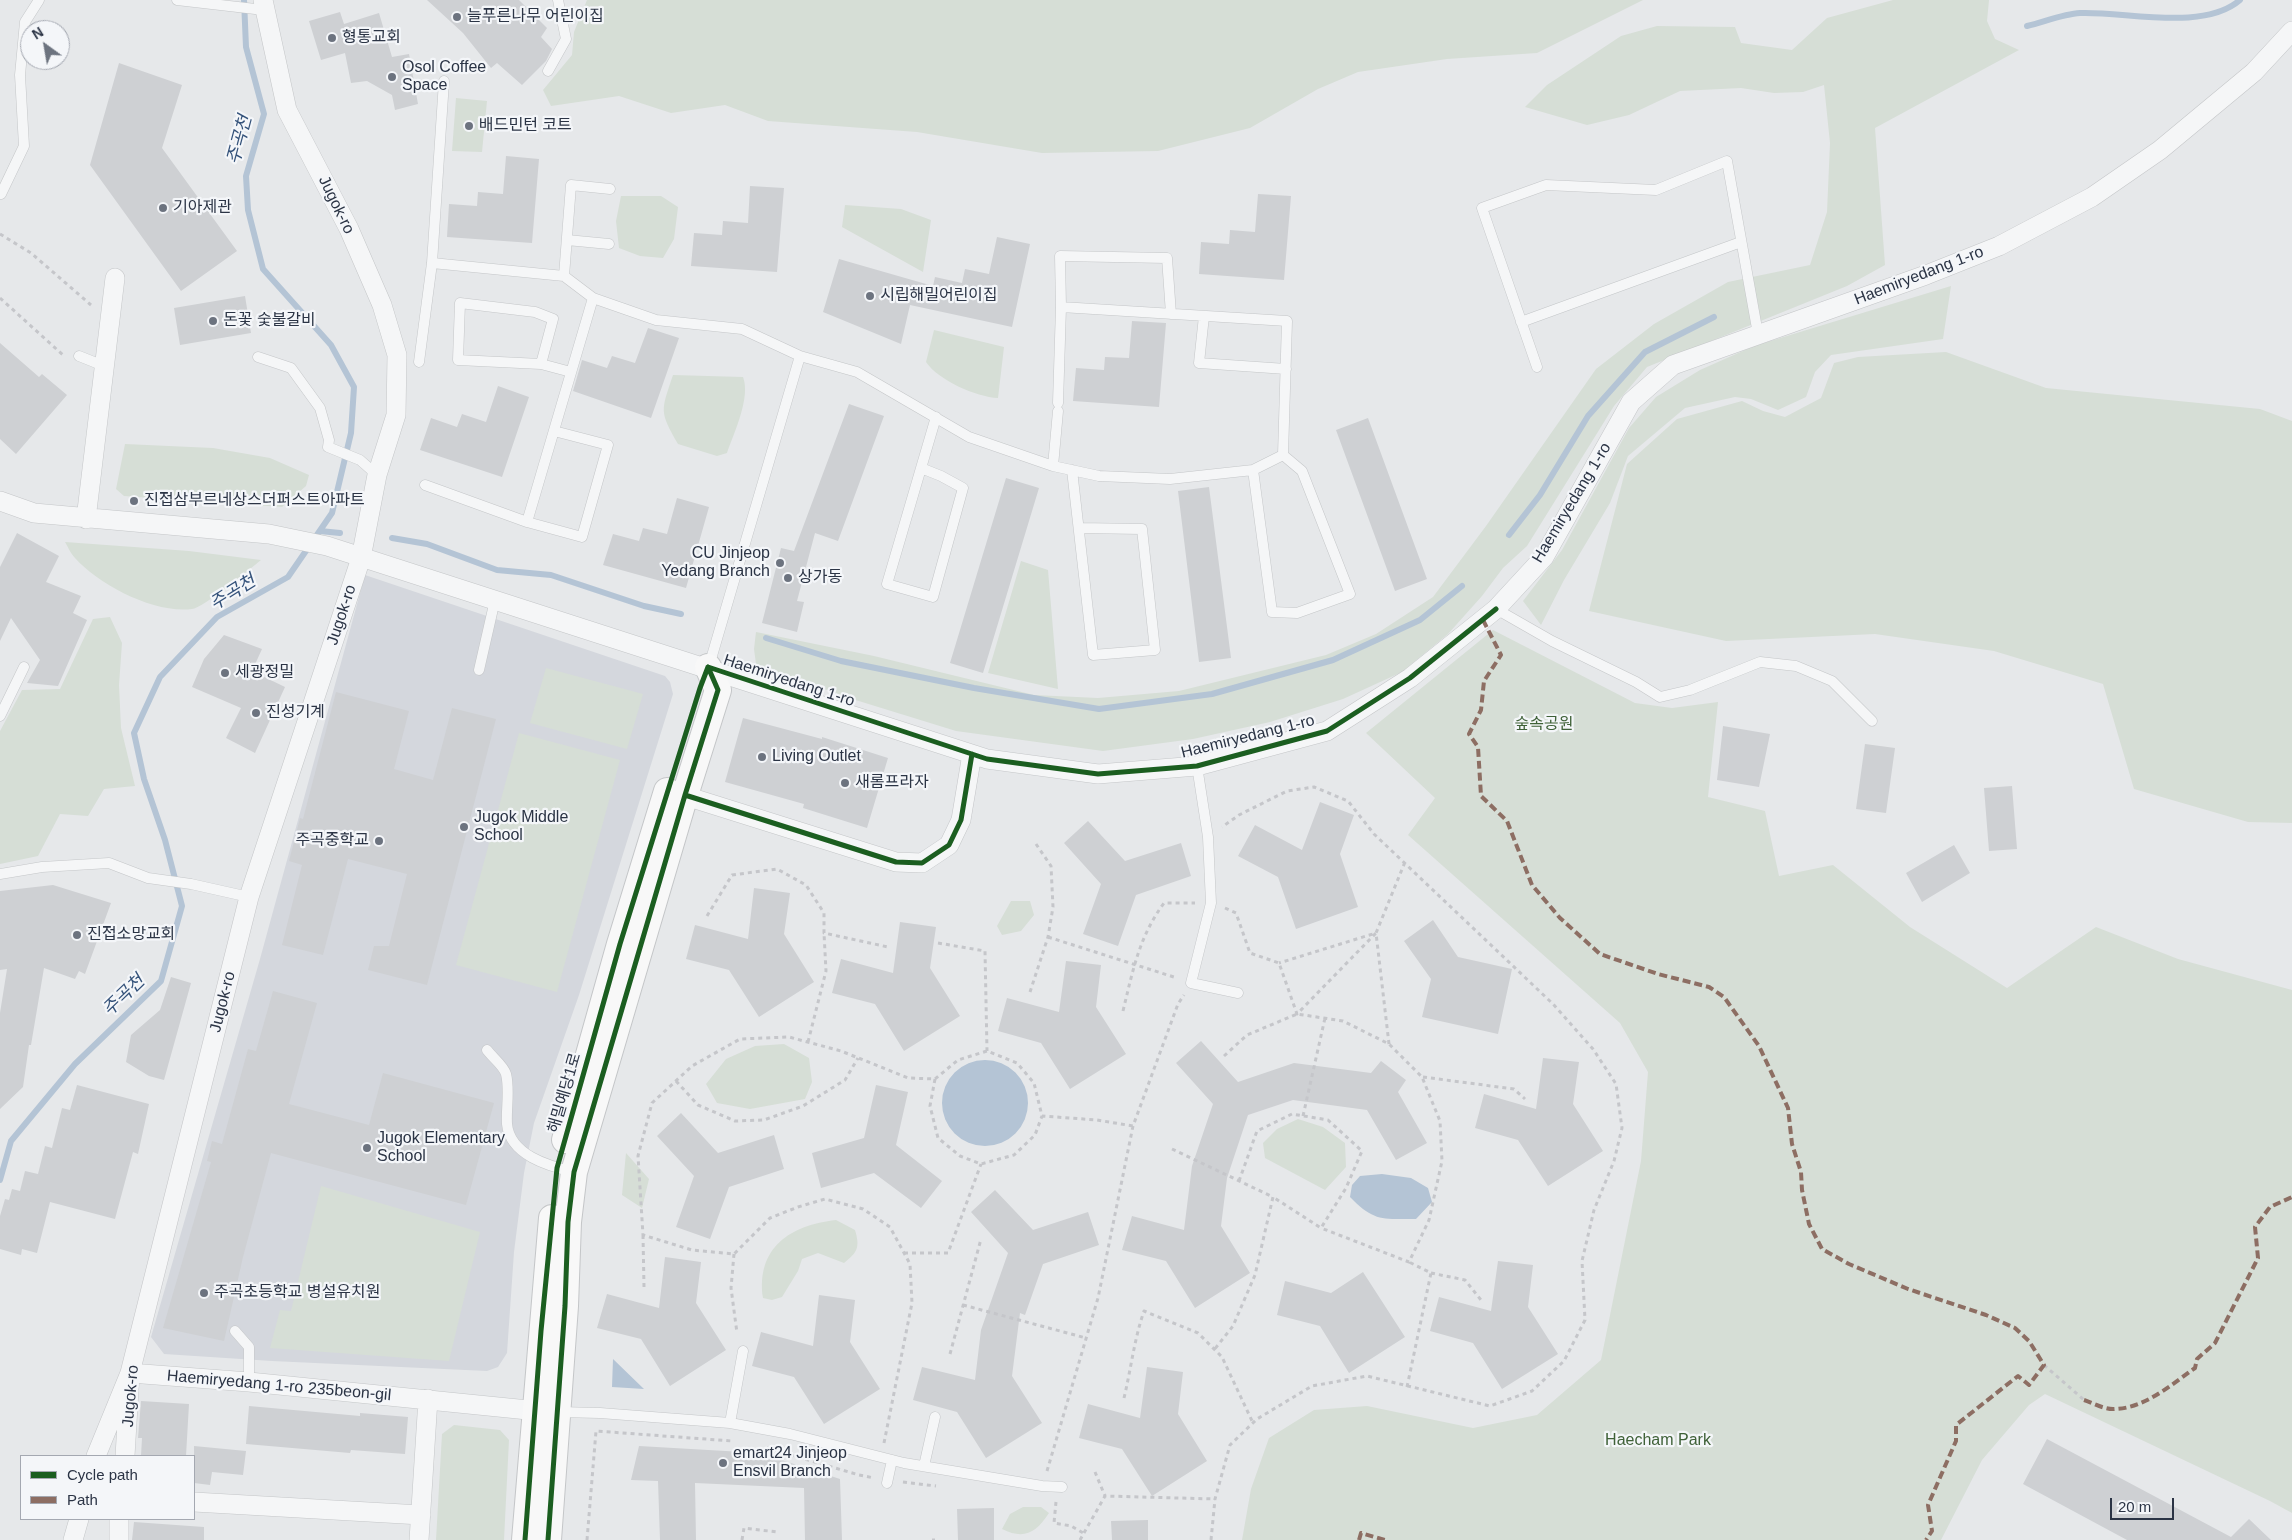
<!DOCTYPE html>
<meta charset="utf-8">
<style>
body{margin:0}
#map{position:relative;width:2292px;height:1540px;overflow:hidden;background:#e6e8ea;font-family:Helvetica,sans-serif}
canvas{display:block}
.legend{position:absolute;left:20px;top:1455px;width:175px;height:65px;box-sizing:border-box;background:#f4f6f9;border:1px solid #a4a8b1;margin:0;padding:6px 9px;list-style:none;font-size:15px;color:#2b3445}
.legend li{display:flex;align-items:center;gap:10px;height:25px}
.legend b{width:25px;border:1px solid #a4a8b1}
.north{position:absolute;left:20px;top:20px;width:50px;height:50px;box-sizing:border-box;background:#f4f6f9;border:1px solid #a4a8b1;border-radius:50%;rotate:328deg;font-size:14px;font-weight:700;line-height:20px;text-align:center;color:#2b3445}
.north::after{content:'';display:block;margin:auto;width:18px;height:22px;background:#6c737f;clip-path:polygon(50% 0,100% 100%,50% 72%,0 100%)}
.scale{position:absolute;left:2110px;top:1498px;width:64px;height:22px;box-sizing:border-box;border:2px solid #2b3445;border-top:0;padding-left:6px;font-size:15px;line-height:18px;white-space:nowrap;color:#2b3445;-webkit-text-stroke:4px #f4f6f9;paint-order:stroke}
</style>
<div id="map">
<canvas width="2292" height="1540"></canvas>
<ul class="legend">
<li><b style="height:6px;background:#1b5e20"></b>Cycle path</li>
<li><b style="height:6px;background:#8d6e63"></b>Path</li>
</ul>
<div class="north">N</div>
<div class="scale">20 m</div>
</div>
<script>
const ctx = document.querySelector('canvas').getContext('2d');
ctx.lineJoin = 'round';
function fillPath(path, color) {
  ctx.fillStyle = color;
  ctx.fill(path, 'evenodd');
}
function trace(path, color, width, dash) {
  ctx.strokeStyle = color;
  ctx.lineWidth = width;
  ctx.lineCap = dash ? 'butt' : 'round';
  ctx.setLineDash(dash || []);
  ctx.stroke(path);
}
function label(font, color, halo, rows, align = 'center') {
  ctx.font = font + ' Helvetica,"Noto Sans KR",sans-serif';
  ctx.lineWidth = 4.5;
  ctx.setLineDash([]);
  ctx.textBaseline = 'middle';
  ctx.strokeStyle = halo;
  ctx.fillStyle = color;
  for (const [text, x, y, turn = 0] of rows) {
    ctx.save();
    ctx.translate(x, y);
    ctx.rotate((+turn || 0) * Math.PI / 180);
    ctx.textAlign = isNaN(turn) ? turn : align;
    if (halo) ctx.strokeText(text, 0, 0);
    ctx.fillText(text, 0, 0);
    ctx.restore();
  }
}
fillPath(new Path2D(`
 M365,575L665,676L670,682L673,694L579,995L534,1123L524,1173L514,1252L507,1353L498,1367L487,1371L272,1361L164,1354L151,1337L260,959Z`), '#d4d7dd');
fillPath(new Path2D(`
 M587,0H1643L1537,53L1447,59L1358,72L1318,89L1250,128L1158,151L1042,153L917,132L768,121L725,105L671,113L619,96L551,106L543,90L572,55L574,32Z
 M1893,0H1989L1987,21L1995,39L2019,50L1875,128L1885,265L1847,286L1647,367L1614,406L1527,546L1503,568L1482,596L1448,634L1402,672L1343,699L1270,722L1193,739L1103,751L956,731L849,698L756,664L754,649L756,632L874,656L1034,695L1098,698L1179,691L1326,655L1376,634L1433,597L1486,526L1596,369L1654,324L1728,282L1810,265L1827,212L1830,143L1824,85L1803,92L1774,93L1741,88L1680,91L1629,115L1587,125L1525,107L1547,85L1621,36L1657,26L1735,27L1741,43L1792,50L1827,18Z
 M456,98L487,101L482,152L452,151Z
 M621,196H661L678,207L674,239L663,258L640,256L619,248L616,221Z
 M845,205L901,209L931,220L923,272L842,227Z
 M1951,286L1943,339L1831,355L1815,372L1806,397L1778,410L1751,399L1735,397L1685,408L1628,456L1610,503L1564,580L1541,625L1523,601L1562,550L1629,428L1656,397L1700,370L1754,346Z
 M934,330L1004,347L998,398C976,397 938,380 926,362Z
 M1946,352L2046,388L2260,409L2292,421V823L2248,822L2134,789L2103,684L1994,651L1875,634L1726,641L1589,611L1627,464L1677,419L1742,401L1763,411L1785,417L1821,398L1834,363L1858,357Z
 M673,375L743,377C751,397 734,433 727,453L717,456L678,444C659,411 661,411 673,375Z
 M125,444L213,448L270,458L309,475L306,486L282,507L124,496L116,489Z
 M65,542L189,551L261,560C250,569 203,608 192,609C155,614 99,585 75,558C71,554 68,547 65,542Z
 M1021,561L1048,570L1058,689L988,673Z
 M110,617L122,643L119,685L121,728L135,786L104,789L88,816L60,814L38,856L0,864V731L22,690L60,689L93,619Z
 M1493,630L1635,703L1672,708L1718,702L1708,797L1765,811L1779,876L1833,865L1910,927L2007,988L2096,927L2178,959L2292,990V1513L2270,1501L2045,1394L2029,1405L1982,1460L1941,1540H1242L1251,1489L1269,1438L1314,1410L1367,1406L1473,1428L1537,1415L1601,1360L1641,1161L1648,1072L1620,1023L1408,835L1435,798L1366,733Z
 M546,668L643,694L627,749L530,723Z
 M519,733L620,760L557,992L456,965Z
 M1011,901H1030L1034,915L1021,931L1002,935L997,926Z
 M784,1044L809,1058L812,1082L805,1099L750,1109L717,1103L706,1084L726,1059L755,1046Z
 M1298,1119L1323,1127L1345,1143L1346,1167L1325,1190L1265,1158L1263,1143L1277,1129Z
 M626,1153L649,1179L642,1208L622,1195Z
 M321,1186L480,1232L449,1361L270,1348L280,1310L291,1311Z
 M836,1220L855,1230C860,1247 858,1252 844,1263L818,1253L802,1259L798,1271L782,1297L772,1300L763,1298C756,1248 790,1225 836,1220Z
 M454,1425L500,1430L509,1440L504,1540H436L442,1434Z
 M1023,1507H1041L1049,1513C1036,1533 1024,1540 1002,1529L1010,1514Z`), '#d6ded6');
fillPath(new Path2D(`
 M942 1103a43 43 0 1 1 86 0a43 43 0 1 1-86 0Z
 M1382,1174L1411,1178L1428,1188L1432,1202L1416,1219C1383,1219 1374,1222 1350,1197L1352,1185L1360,1176Z
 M613,1359L644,1389L612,1387Z`), '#b4c4d5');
trace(new Path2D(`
 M2027,26C2044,22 2063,14 2080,13C2125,11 2203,32 2240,0
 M320,531L340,533
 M1509,535L1540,495L1588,416L1645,352L1714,317
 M392,538L427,544L497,570L551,575L644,606L681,614
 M766,638L841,661L974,688L1099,709L1212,694L1333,660L1420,620L1462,586
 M0,1180L11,1141L75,1064L161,981L182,906L165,840L144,779L134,733L160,677L217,617L288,577L332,513L351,433L354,387L331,345L263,269L248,210L246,176L264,114L246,47L244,0`), '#b4c4d5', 6);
fillPath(new Path2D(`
 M427,0H519L547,28L541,37L552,49L546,61L522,85L497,63L491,68L463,33Z
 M340,12L344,24L379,13L392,57L409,54L418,104L395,110L392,95L367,81L351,83L345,53L321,60L309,21Z
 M119,63L182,85L162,148L237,251L181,291L90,165Z
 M506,156L539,159L532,243L447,237L449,204L477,206L478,192L503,194Z
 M750,186L784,188L777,272L691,266L694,233L722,235L723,221L748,223Z
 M1258,194L1291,196L1284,280L1199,274L1201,242L1229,244L1230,230L1255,232Z
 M997,237L1030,244L1012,327L910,305L901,344L823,312L839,259L933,286L935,277L962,283L965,269L989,274Z
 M245,296L251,333L180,345L174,308Z
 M1132,321L1166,323L1159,407L1073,401L1076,368L1104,370L1105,357L1129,358Z
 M648,328L679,338L651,418L573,391L582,360L607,368L612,356L635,363Z
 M0,343L39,377L42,374L67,395L16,454L0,439Z
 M498,386L529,397L502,477L420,450L431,418L457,427L462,414L486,422Z
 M849,404L884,416L838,541L815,533L797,601L804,602L797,632L762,623L781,548L794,551Z
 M1368,418L1427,579L1395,591L1336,430Z
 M1006,478L1039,488L983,673L950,663Z
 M1209,487L1231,658L1199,662L1178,491Z
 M677,498L709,507L686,588L603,565L613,534L639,541L643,528L667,534Z
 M17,533L59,556L46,582L81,596L73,613L87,620L58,686L27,683L40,660L11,618L0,641V567Z
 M224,635L262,649L252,671L285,687L255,753L226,738L241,708L192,687L204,659Z
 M336,692L409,711L394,769L433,780L452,708L496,719L427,985L368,970L374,946H389L407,874L348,859L323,955L282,945L302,865L289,861L300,818L303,819Z
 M743,718L822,739V737L888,758L867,828L803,808L804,804L725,782Z
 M1723,726L1770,734L1759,787L1717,780Z
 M1865,744L1895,748L1886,813L1856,809Z
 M2012,786L2017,849L1989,851L1984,788Z
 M1320,802L1354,815L1340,854L1358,907L1296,929L1278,877L1238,856L1255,825L1302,850Z
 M1088,821L1125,861L1181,843L1191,876L1136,895L1118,946L1083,934L1101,884L1064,843Z
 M1954,845L1970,873L1922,902L1906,873Z
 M53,885L111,903L85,974L79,971L75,979L44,968L31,1045H29L23,1087L0,1109V1013L7,969L0,970V891Z
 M754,888L790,893L784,934L814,982L759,1017L729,970L686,959L695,925L748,939Z
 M1433,920L1458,957L1512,969L1498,1034L1422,1017L1431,979L1404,941Z
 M900,922L936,927L930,968L960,1016L904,1051L875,1004L832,993L841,959L893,973Z
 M1066,961L1101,965L1096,1007L1126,1054L1070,1089L1041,1043L998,1031L1007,998L1059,1012Z
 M171,977L191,983L164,1080L149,1076L126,1062L131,1035L160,1010Z
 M273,991L317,1003L289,1104L369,1125L383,1073L494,1103L466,1205L271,1153L243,1257L224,1341L163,1328L211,1162L207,1161L212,1141L222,1144L248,1049L256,1051Z
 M1201,1041L1238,1082L1294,1063L1371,1073L1381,1061L1406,1080L1398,1092L1427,1143L1396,1160L1367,1110L1293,1100L1248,1115L1227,1178L1221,1226L1250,1273L1195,1308L1166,1261L1122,1250L1132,1216L1184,1230L1192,1166L1213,1104L1176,1063Z
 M1543,1058L1579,1062L1573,1104L1603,1151L1548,1186L1518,1140L1475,1128L1484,1094L1536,1109Z
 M77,1085L149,1104L138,1154L133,1152L115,1219L50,1202L37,1253L22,1249L21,1255L0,1249V1216L5,1199L9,1200L12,1189L20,1191L25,1171L38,1174L45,1146L52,1148L62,1108L70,1110Z
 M876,1085L908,1092L896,1145L942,1181L921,1208L874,1173L821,1188L812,1153L864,1138Z
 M681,1113L718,1153L774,1135L784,1169L729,1187L710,1239L676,1227L694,1176L657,1136Z
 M995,1190L1033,1230L1088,1212L1099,1245L1043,1264L1025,1315L1020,1313L1012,1376L1042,1423L986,1458L957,1412L913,1400L922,1367L975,1380L981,1330L1008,1253L971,1212Z
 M665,1257L701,1262L696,1303L726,1350L670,1386L641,1339L597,1328L607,1294L659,1308Z
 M1498,1261L1533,1265L1528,1307L1558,1354L1502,1389L1473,1343L1430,1331L1439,1297L1491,1311Z
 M1363,1272L1405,1337L1349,1373L1320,1326L1277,1315L1285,1281L1331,1293Z
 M819,1295L855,1300L850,1342L880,1389L824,1424L794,1377L752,1366L761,1332L813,1346Z
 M1147,1367L1183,1372L1178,1414L1207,1461L1152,1496L1122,1449L1079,1438L1088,1404L1140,1418Z
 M141,1401L189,1404L186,1456H141L142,1438H138Z
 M249,1406L360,1416V1413L408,1417L405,1454L351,1450L350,1453L246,1444Z
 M2047,1439L2231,1537L2249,1519L2271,1540H2127L2023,1484Z
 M194,1446L246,1451L243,1475L212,1472L210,1485L194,1483Z
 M639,1446L760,1453L840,1479L842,1540H805L804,1488L695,1483L696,1540H660L658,1481L631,1480Z
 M994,1508V1540H958L957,1509Z
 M1148,1520V1540H1112L1111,1521Z
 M134,1522L204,1527V1540H132Z`), '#ced0d3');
const lane = new Path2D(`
 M177,0L264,10
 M548,71L566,39L558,0
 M1,194L24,146L20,75L25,22L39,0
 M567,240L609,244
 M432,263L564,276L593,298L656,320L742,329L800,356L857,372L969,437L1053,466L1099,476L1170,479L1253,470L1283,455L1287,321L1061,307L1058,403
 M564,276L571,185L610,189
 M1061,307L1060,256L1167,258L1171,314
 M1204,316L1199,363L1286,369
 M1521,322L1741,242
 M79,356L104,366
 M258,357L291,368L320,408L329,440L328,447L360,460L377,475
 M419,362L432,263L444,81
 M541,364L553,319L535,312L460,303L458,360L541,364L571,372
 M1537,367L1482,208L1546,185L1656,190L1727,161L1758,334
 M1053,466L1058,411
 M921,468L941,476L963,488L933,597L887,584L936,417
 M1072,470L1093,655L1155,650L1142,529L1079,528
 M1253,470L1272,612L1297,613L1350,594L1302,471L1283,455
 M425,485L527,522L593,298
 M527,522L582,537L608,445L554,431
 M1496,609L1552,641L1636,682L1660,697L1690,690L1760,662L1796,666L1832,681L1872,721
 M709,666L800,356
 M479,670L495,600
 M0,716L24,667
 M1197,766L1208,837L1211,903L1191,983L1238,993
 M0,874L42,867L109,863L148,878L191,884L249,897
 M487,1050C492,1057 504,1066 506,1074C510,1090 506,1108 507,1124C510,1155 548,1166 574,1172
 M235,1331L249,1347V1382
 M558,1412L600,1413L730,1423L790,1434L904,1463L1042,1486L1062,1487
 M730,1423L743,1351
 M924,1466L935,1417
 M887,1483L892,1460`);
const street = new Path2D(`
 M0,501L34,513L269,534L327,546L987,759L1098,774L1197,766L1327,731L1410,678L1496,609L1544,557L1631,402L1673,365L1926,275L1999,246L2092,197L2160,150L2254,72L2292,31
 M86,519L115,278
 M673,792L896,862L922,863L949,845L961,820L972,754
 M96,1456L130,1373L249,1382L548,1412
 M125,1456L130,1373L249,897L361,558L377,475L396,415L397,355L382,305L349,229L287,110L263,0
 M194,1502L421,1515
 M73,1540L79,1519
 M119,1540V1519
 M419,1540L428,1399`);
const secondary = new Path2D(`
 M565,1140L620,944L667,791
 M525,1540L552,1218
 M548,1540L565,1306L568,1222L574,1172L685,795L718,690L708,667`);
trace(lane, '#c4c6c8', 11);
trace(street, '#c4c6c8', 20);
trace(secondary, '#c4c6c8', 28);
trace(new Path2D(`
 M0,234L31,253L91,305
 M0,298L63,355
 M1225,908L1236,913L1250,953L1279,963L1297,1014L1376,933L1279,963
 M707,916L732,875L777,869L806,885L824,913V933L888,947
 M1048,937L1177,978
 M938,943L985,951L987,1051
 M1030,992L1048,937L1053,907L1051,866L1036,844
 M1123,1011C1133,970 1139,937 1164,903H1195
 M808,1042L826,971L824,933
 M1389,1044L1376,933L1405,862
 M1224,1056L1247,1035L1297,1014L1343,1021L1389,1044L1422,1077L1440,1121L1442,1161L1429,1220L1409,1262L1321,1228
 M1423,1077L1514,1089L1525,1099
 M935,1079L930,1106L938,1138L960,1156L981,1164L1014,1155L1035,1135L1042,1116
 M676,1081L698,1105L735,1121L764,1120L803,1106L845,1080L858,1058
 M1303,1116L1325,1018
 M1172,1149L1273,1197L1255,1275L1233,1326L1214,1350
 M1239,1181L1257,1131L1292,1114L1328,1120L1362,1151L1346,1188L1321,1228L1273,1197
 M643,1235L644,1287
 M904,1253H948L981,1164
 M734,1254L731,1288L737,1333
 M1431,1273L1465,1280L1481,1300
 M963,1305L1086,1338
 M950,1354L981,1239
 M2044,1365L2084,1400
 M1407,1387L1431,1273L1409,1262
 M1124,1398C1131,1369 1134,1340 1144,1311L1198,1333L1222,1357L1253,1423
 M884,1443L912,1303L910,1264L890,1227L863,1209L825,1199L798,1207L770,1218L734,1254L692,1250L643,1235L638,1156L652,1103L692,1066L740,1039L789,1037L841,1051L908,1078L935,1079L958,1060L987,1051L1017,1063L1034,1083L1042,1116L1097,1120L1133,1126
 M767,1448L859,1475L874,1478
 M1047,1471L1098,1298L1133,1126L1178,1004L1184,995
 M1095,1472L1105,1496
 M903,1482L936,1486
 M1056,1502L1054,1523L1071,1526L1085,1534
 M587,1540L596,1431L732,1441
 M742,1540L744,1528L777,1532
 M932,1540H935
 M1080,1540L1105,1496L1215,1499
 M1211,1540L1215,1499L1230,1445L1257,1419L1312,1386L1367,1376L1490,1406L1532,1391L1564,1361L1585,1320L1582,1261L1594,1210L1614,1161L1622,1128L1616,1084L1593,1049L1553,1004L1374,834L1348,801L1314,787L1287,791L1239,815L1222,827`), '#c5c6ca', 3, [4, 4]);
trace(lane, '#f5f6f7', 10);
trace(street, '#f5f6f7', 19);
trace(secondary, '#f8f8f8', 26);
trace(new Path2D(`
 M1483,620L1501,655L1484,681L1481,710L1469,734L1478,747L1481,796L1507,821L1532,885L1560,918L1600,954L1658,974L1709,987L1724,997L1759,1046L1788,1108L1792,1144L1801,1172L1802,1190L1809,1224L1822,1249L1849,1264L1908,1289L1986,1315L2015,1328L2029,1341L2044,1365L2029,1385L2018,1376L1956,1425V1441L1928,1505L1932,1531L1926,1540
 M2084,1400C2093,1403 2105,1410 2115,1409C2145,1408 2171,1385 2195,1368L2197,1359L2215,1343L2258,1258L2255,1227L2270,1207L2292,1197
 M1359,1540L1361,1533L1385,1540`), '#8d6e63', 4, [8, 4]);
trace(new Path2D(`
 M708,667L987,759L1098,774L1197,766L1327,731L1410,678L1496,609
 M685,795L896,862L922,863L949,845L961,820L972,754
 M525,1540L541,1331L557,1168L620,944L700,688L708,667
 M548,1540L565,1306L568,1222L574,1172L685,795L718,690L708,667`), '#1b5e20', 5);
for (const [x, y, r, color] of [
 [457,17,5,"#6c737f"],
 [332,38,5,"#6c737f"],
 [392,77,5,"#6c737f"],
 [469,126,5,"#6c737f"],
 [163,208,5,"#6c737f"],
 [870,296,5,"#6c737f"],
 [213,321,5,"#6c737f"],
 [134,501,5,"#6c737f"],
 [780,563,5,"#6c737f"],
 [788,578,5,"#6c737f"],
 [225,673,5,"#6c737f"],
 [256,713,5,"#6c737f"],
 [762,757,5,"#6c737f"],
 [845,783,5,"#6c737f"],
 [464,827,5,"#6c737f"],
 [379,841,5,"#6c737f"],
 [77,935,5,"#6c737f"],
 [367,1148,5,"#6c737f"],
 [204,1293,5,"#6c737f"],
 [723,1463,5,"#6c737f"]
]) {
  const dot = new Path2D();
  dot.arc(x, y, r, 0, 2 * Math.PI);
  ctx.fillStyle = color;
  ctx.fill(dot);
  trace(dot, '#f4f6f9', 2);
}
label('16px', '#2b3445', '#f4f6f9', [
 ["늘푸른나무 어린이집",467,17],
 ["형통교회",342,38],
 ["Osol Coffee",402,68],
 ["Space",402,86],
 ["배드민턴 코트",479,126],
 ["기아제관",173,208],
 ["시립해밀어린이집",880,296],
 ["돈꽃 숯불갈비",223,321],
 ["진접삼부르네상스더퍼스트아파트",144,501],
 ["CU Jinjeop",770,554,"right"],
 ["Yedang Branch",770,572,"right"],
 ["상가동",798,578],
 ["세광정밀",235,673],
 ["진성기계",266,713],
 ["Living Outlet",772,757],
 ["새롬프라자",855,783],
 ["Jugok Middle",474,818],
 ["School",474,836],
 ["주곡중학교",369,841,"right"],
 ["진접소망교회",87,935],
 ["Jugok Elementary",377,1139],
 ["School",377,1157],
 ["주곡초등학교 병설유치원",214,1293],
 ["emart24 Jinjeop",733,1454],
 ["Ensvil Branch",733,1472]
], 'left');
label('16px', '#2b3445', '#f4f6f9', [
 ["Jugok-ro",336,205,64],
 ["Haemiryedang 1-ro",1919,276,-21],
 ["Haemiryedang 1-ro",1572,503,-59],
 ["Jugok-ro",342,615,-72],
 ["Haemiryedang 1-ro",789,681,18],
 ["Haemiryedang 1-ro",1248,737,-14],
 ["Jugok-ro",223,1002,-76],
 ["해밀예당1로",565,1093,-74],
 ["Haemiryedang 1-ro 235beon-gil",279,1386,5],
 ["Jugok-ro",131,1396,-85]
]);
label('16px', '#3f6138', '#f4f6f9', [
 ["숲속공원",1544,725],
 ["Haecham Park",1658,1441]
]);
label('italic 18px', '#34527a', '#f4f6f9', [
 ["주곡천",240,140,-75],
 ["주곡천",233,593,-32],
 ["주곡천",124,996,-44]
]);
</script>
